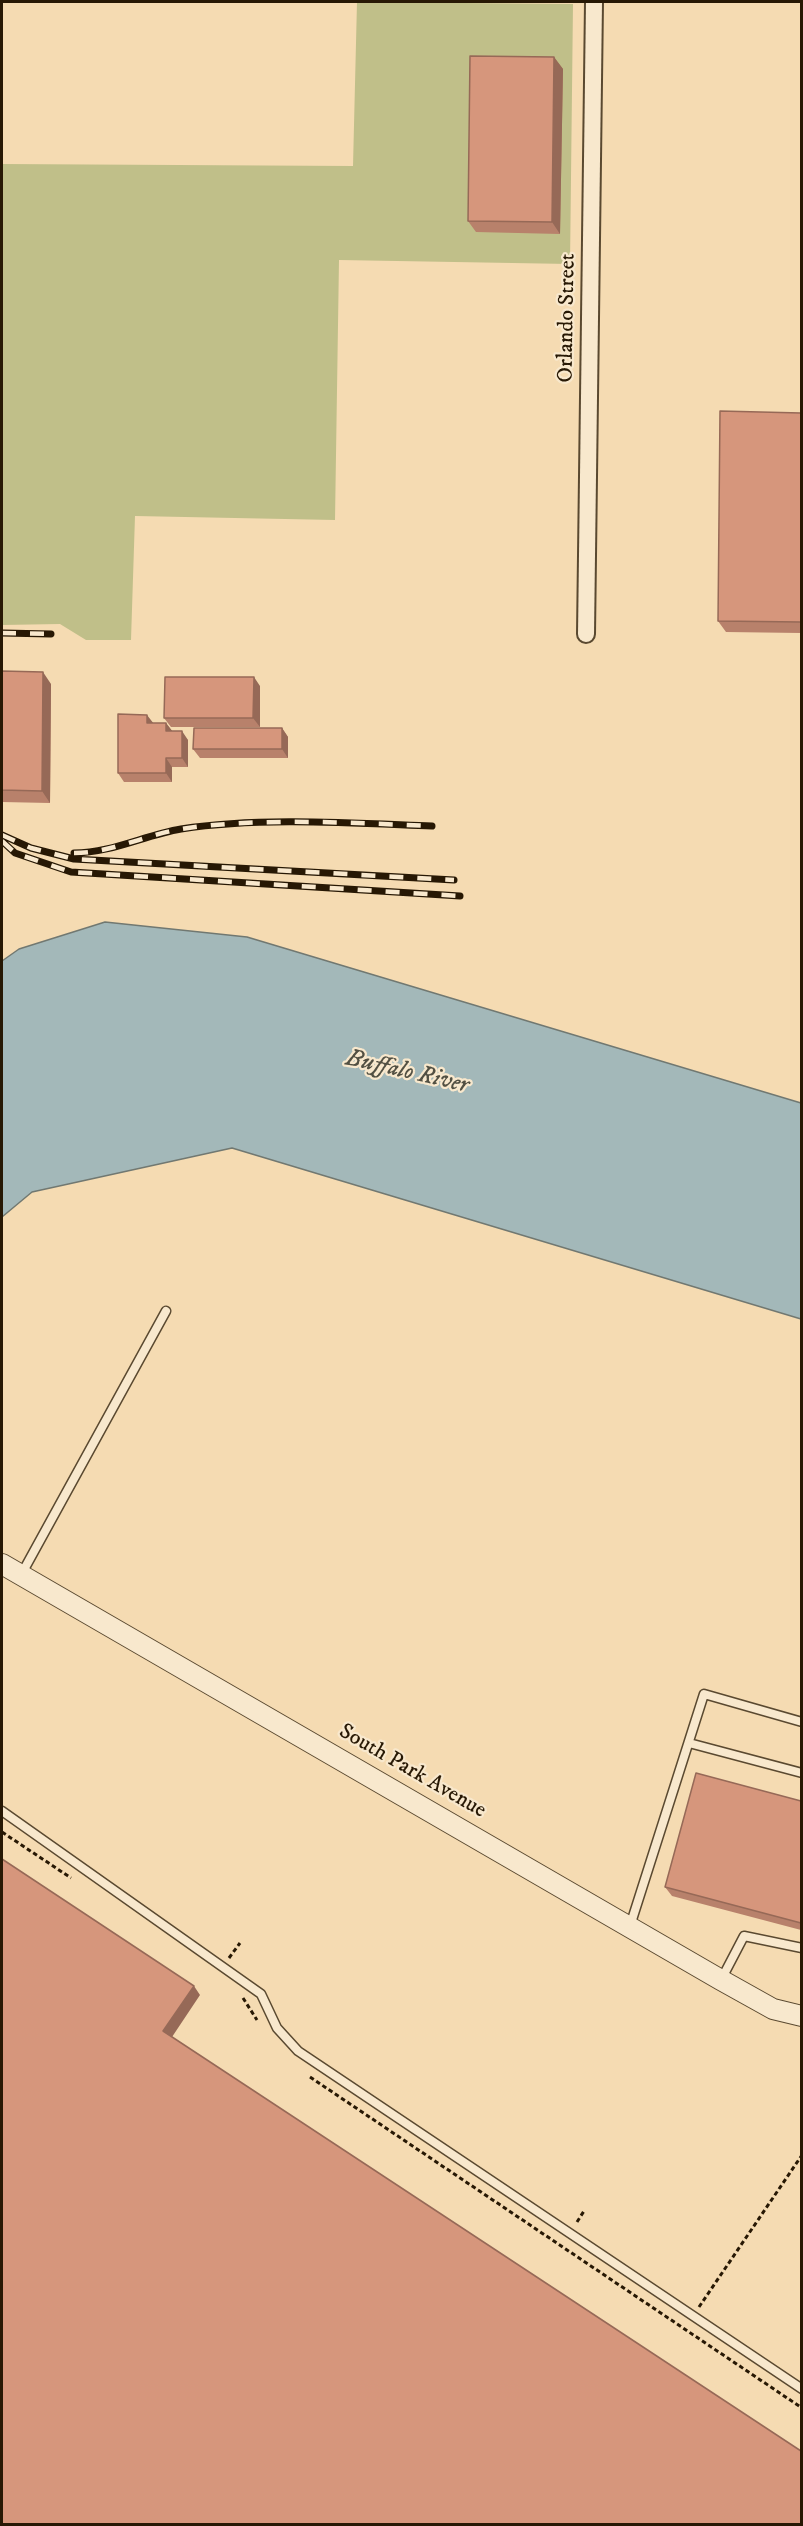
<!DOCTYPE html>
<style>
body{margin:0}
#map{position:relative;width:803px;height:2526px;overflow:hidden;background:#f5dbb2;font-family:"IM FELL DW Pica",serif}
canvas{display:block}
.frame{position:absolute;inset:0;border:3px solid #271804;pointer-events:none}
</style>
<div id="map">
<canvas width="803" height="2526"></canvas>
<div class="frame"></div>
</div>
<script>
const ctx = document.querySelector('canvas').getContext('2d');
ctx.lineJoin = 'round';
function fillPath(path, color) {
  ctx.fillStyle = color;
  ctx.fill(path, 'evenodd');
}
function trace(path, color, width, dash) {
  ctx.strokeStyle = color;
  ctx.lineWidth = width;
  ctx.lineCap = dash ? 'butt' : 'round';
  ctx.setLineDash(dash || []);
  ctx.stroke(path);
}
function label(font, color, halo, rows, align = 'center') {
  ctx.font = font + ' "IM FELL DW Pica",serif';
  ctx.lineWidth = 4.5;
  ctx.setLineDash([]);
  ctx.textBaseline = 'middle';
  ctx.strokeStyle = halo;
  ctx.fillStyle = color;
  for (const [text, x, y, turn = 0] of rows) {
    ctx.save();
    ctx.translate(x, y);
    ctx.rotate((+turn || 0) * Math.PI / 180);
    ctx.textAlign = isNaN(turn) ? turn : align;
    if (halo) ctx.strokeText(text, 0, 0);
    ctx.fillText(text, 0, 0);
    ctx.restore();
  }
}
fillPath(new Path2D(`
 M357,2L573,4L570,264L339,260L335,520L135,516L131,640H86L60,624L2,625V164L353,166Z`), '#c0bf89');
const water = new Path2D(`
 M105,922L247,937L801,1103V1319L232,1148L32,1192L2,1217V961L19,949Z`);
fillPath(water, '#a3b8b9');
trace(water, '#717871', 1.5);
const service = new Path2D(`
 M21,1575L166,1311
 M689,1743L802,1773
 M2,1811L261,1994L277,2028L298,2051L802,2389
 M630,1926L704,1694L802,1722
 M721,1980L744,1936L802,1948`);
const minor = new Path2D(`
 M586,634L594,2`);
const tertiary = new Path2D(`
 M2,1564L721,1980L773,2009L802,2016`);
trace(service, '#5a4930', 11);
trace(minor, '#5a4930', 20);
trace(tertiary, '#5a4930', 22);
trace(new Path2D(`
 M2,1832L71,1878
 M229,1958L240,1943
 M243,1998L257,2020
 M310,2077L802,2408
 M577,2222L584,2211
 M699,2307L802,2155`), '#271804', 3, [4.5, 3]);
trace(service, '#f8e8cd', 8);
trace(minor, '#f8e8cd', 16);
trace(tertiary, '#f8e8cd', 20);
const rail = new Path2D(`
 M2,633L51,634
 M2,835L31,848L74,859L454,880
 M2,841L15,853L71,872L460,896
 M74,853C111,853 145,835 181,829C260,817 351,823 432,826`);
trace(rail, '#271804', 7);
trace(rail, '#f8e8cd', 4.5, [14]);
fillPath(new Path2D(`
 M554,57L563,69L560,234L476,232L468,221Z
 M801,413V633L726,632L718,621Z
 M2,671L51,684L50,803L2,802Z
 M260,686V727H171L164,718Z
 M153,723H166L172,731L188,740V767H172V782H124L118,773Z
 M282,728L288,737V758H200L193,749Z
 M801,1801V1930L672,1896L665,1887Z`), '#b8816b');
fillPath(new Path2D(`
 M554,57L563,69L560,234L552,222Z
 M43,672L51,684L50,803L42,791Z
 M254,677L260,686V727L253,718Z
 M147,715L154,724L147,723Z
 M166,723L173,732L166,731Z
 M282,728L288,737V758L282,749Z
 M182,731L188,740V767L182,758Z
 M166,758L172,767V782L166,773Z
 M194,1986L200,1995L170,2040L163,2031Z`), '#966957');
const building = new Path2D(`
 M470,56L554,57L552,222L468,221Z
 M720,411L801,413V622L718,621Z
 M2,671L43,672L42,791L2,790Z
 M165,677H254L253,718H164Z
 M118,714L147,715V723H166V731H182V758H166V773H118Z
 M194,728H282V749H193Z
 M696,1773L801,1801V1923L665,1887Z
 M2,1859L194,1986L163,2031L801,2451V2524H2Z`);
fillPath(building, '#d6967c');
trace(building, '#966957', 1.5);
label('22px', '#271804', '#f8e8cd', [
 ["Orlando Street",568,318,-89],
 ["South Park Avenue",412,1772,30]
]);
label('italic 24px', '#525043', '#f8e8cd', [
 ["Buffalo River",407,1073,13]
]);
</script>
